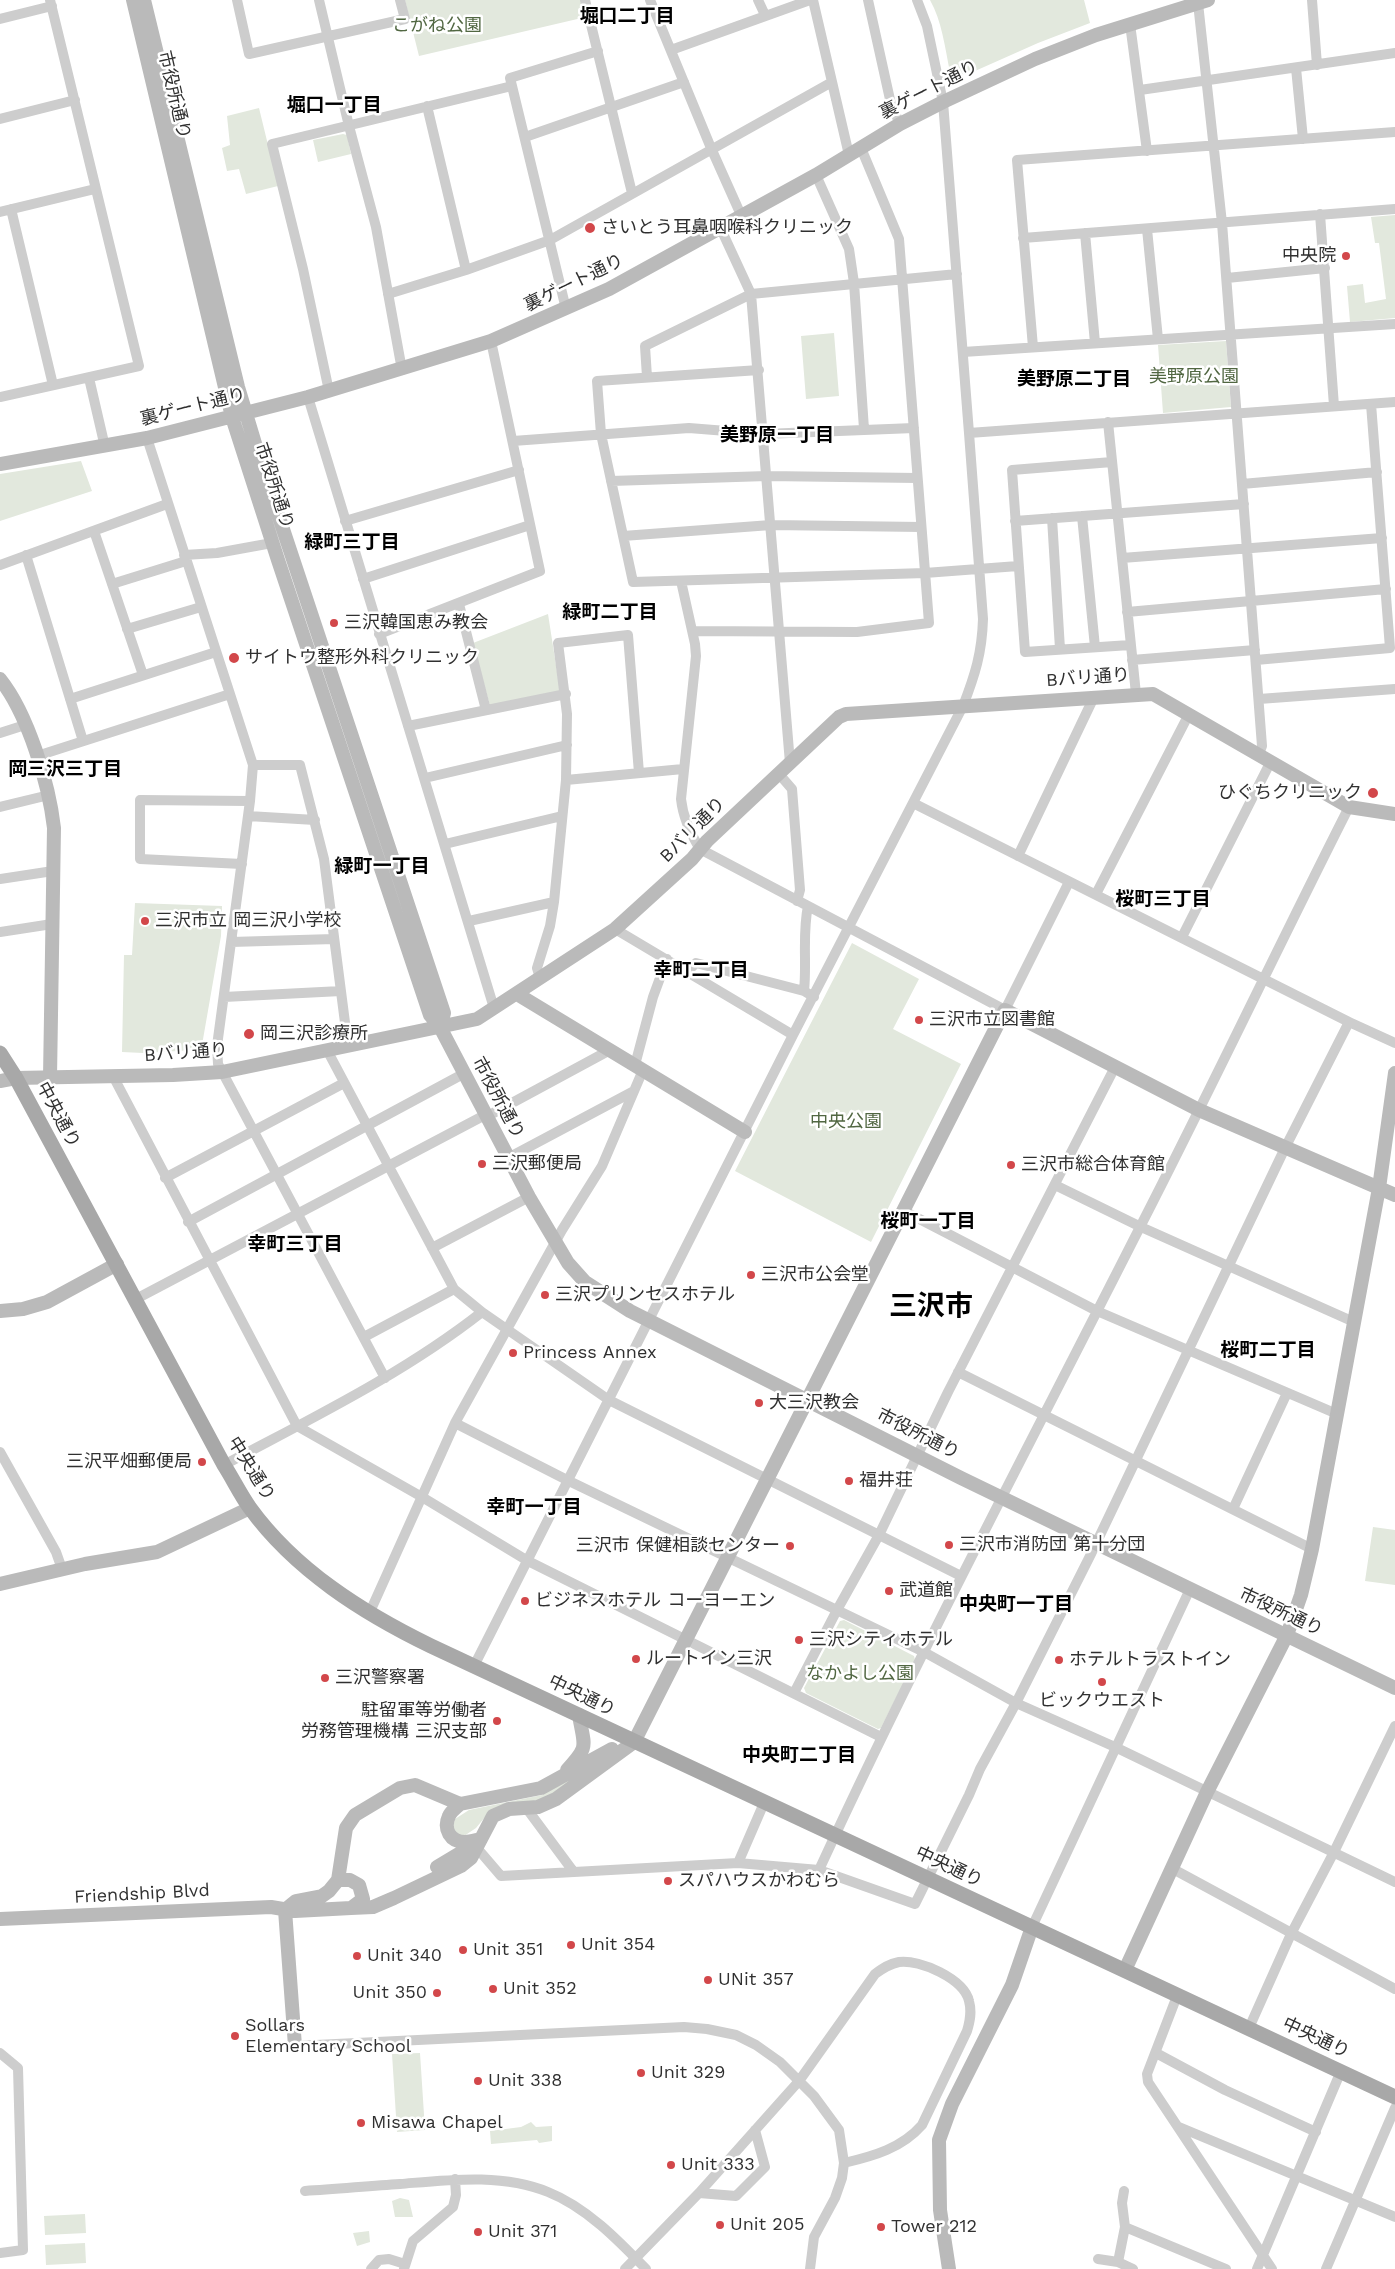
<!DOCTYPE html>
<meta charset="utf-8">
<style>
body{margin:0}
canvas{display:block;background:#fff}
</style>
<canvas width="1395" height="2269"></canvas>
<script>
const ctx = document.querySelector('canvas').getContext('2d');
ctx.lineJoin = 'round';
function fillPath(path, color) {
  ctx.fillStyle = color;
  ctx.fill(path, 'evenodd');
}
function trace(path, color, width, dash) {
  ctx.strokeStyle = color;
  ctx.lineWidth = width;
  ctx.lineCap = dash ? 'butt' : 'round';
  ctx.setLineDash(dash || []);
  ctx.stroke(path);
}
function label(font, color, halo, rows, align = 'center') {
  ctx.font = font + ' "Work Sans","Noto Sans JP",sans-serif';
  ctx.lineWidth = 5;
  ctx.setLineDash([]);
  ctx.textBaseline = 'middle';
  ctx.strokeStyle = halo;
  ctx.fillStyle = color;
  for (const [text, x, y, turn = 0] of rows) {
    ctx.save();
    ctx.translate(x, y);
    ctx.rotate((+turn || 0) * Math.PI / 180);
    ctx.textAlign = isNaN(turn) ? turn : align;
    if (halo) ctx.strokeText(text, 0, 0);
    ctx.fillText(text, 0, 0);
    ctx.restore();
  }
}
fillPath(new Path2D(`
 M405,0H581L586,17L419,56Z
 M930,0H1084L1090,23L1038,43L966,75L950,72C945,48 942,21 930,0Z
 M259,108L278,186L246,194L239,169L227,171L222,148L230,145L227,116Z
 M343,134L347,135L351,154L318,162L313,140Z
 M1395,215V318L1350,322L1347,286L1363,284L1365,303L1386,299L1379,243H1375L1371,217Z
 M834,333L839,396L806,399L801,336Z
 M1226,341L1231,407L1163,413L1158,345Z
 M81,461L92,491L0,521V474Z
 M548,614L560,691L490,706L473,643Z
 M135,903L222,906L221,936L202,1045L196,1050L143,1053L122,1052L124,955H132Z
 M852,943L919,979L893,1029L961,1064L871,1242L735,1171Z
 M1373,1527L1395,1530V1585L1365,1581Z
 M844,1620L914,1656L915,1660L881,1728L878,1729L806,1693L804,1688L840,1621Z
 M602,1757L542,1802L490,1811L476,1828L464,1836L458,1835L453,1827L455,1819L469,1810L542,1795Z
 M420,2053L425,2130L397,2132L392,2054Z
 M531,2122L536,2127L552,2126V2141L539,2143L537,2140L491,2144L490,2131L521,2127Z
 M400,2198L409,2200L413,2217H395L392,2201Z
 M85,2214L86,2233L45,2235L44,2216Z
 M369,2231L370,2242L357,2246L353,2233Z
 M85,2243L86,2263L46,2265L45,2245Z`), '#e2e8dd');
trace(new Path2D(`
 M237,0L249,54L405,19L400,0
 M319,0L349,126L376,227L402,370
 M585,0L632,193
 M650,0L711,148L741,215
 M758,0L765,15
 M813,0L849,155
 M868,0L891,104L900,124
 M917,0L927,26L943,102L969,433
 M1312,0L1317,65
 M1198,3L1222,223L1262,746L1259,754
 M0,19L52,6
 M1130,24L1147,151
 M671,50L810,0
 M1296,68L1303,139
 M512,86L510,78L598,51
 M1140,90L1395,53
 M427,106L466,270
 M0,119L75,100
 M525,137L684,82
 M816,175L849,249L854,283L864,429
 M11,209L53,385
 M0,212L95,189
 M1320,214L1334,406
 M720,227L751,294L790,763
 M1147,229L1158,339
 M1085,233L1095,343
 M1023,238L1395,209
 M1227,278L1325,268
 M388,294L466,270L550,240L832,82
 M1033,347L1017,160L1395,132
 M963,352L1395,324
 M759,370L597,381L601,434L633,582L925,573L1018,566
 M647,377L645,346L751,294L957,274
 M89,378L105,447
 M329,391L303,269L272,144L512,86L566,309
 M0,397L139,366L50,0
 M308,397L494,1008
 M1108,422L1136,694
 M147,438L253,765L250,801L217,1046L218,1064L385,1378
 M513,441L689,428L764,434L914,428
 M1112,462L1012,470L1025,652L1130,645
 M611,481L767,476L917,478
 M1242,484L1377,472
 M1082,516L1095,647
 M1052,518L1060,649
 M345,521L519,470
 M1015,521L1244,504
 M94,531L143,675
 M623,536L771,525L921,527
 M26,555L83,741
 M184,555L217,553L272,543
 M1122,558L1382,538
 M0,565L167,504
 M363,579L530,525
 M681,581L695,644L696,656L681,799C683,818 690,833 700,849L1005,1010L1069,882
 M112,584L186,561
 M459,604L486,710
 M1127,612L1386,589
 M127,629L201,607
 M693,631L857,632L929,623L899,239L861,148
 M379,634L540,571L491,341
 M1132,660L1255,650
 M1256,660L1390,648L1371,404
 M70,699L216,652
 M1259,699L1395,689
 M408,726L566,694
 M0,733L25,725
 M37,756L230,694
 M253,765H300L324,859L348,1046
 M779,774L792,789L800,890L797,901
 M425,778L567,745
 M566,780L683,769
 M0,807L49,795
 M248,816L315,820
 M445,844L562,816
 M1018,856L1094,697
 M242,864L140,859V800L250,801
 M0,879L53,871
 M1096,894L1189,714
 M469,921L554,902
 M615,929L793,1035
 M0,932L52,924
 M1182,937L1271,761
 M231,942L334,939
 M687,972L696,963L804,991L814,997
 M540,978L537,968L550,926L554,902L566,780L567,714L558,643L628,635L639,773
 M804,991C807,963 802,934 808,906
 M224,997L341,991
 M1349,1022L1395,1043
 M635,1065L653,997L667,959
 M643,1070L602,1166L562,1230L455,1423L569,1481L924,1652L1016,1703L1115,1747L1395,1882
 M113,1076L297,1426L422,1497L528,1561L881,1737
 M486,1117L610,1050
 M508,1158L634,1091
 M165,1178L344,1083
 M1055,1185L1141,1227L1354,1322
 M904,1211L1097,1311L1337,1414
 M188,1222L463,1074
 M432,1248L529,1197
 M136,1299L485,1115
 M482,1312L609,1400L961,1576
 M364,1337L454,1289
 M958,1372L1312,1549
 M0,1452L56,1552L62,1569
 M224,1465C312,1418 403,1374 482,1312L454,1289L327,1050
 M1233,1509L1287,1393
 M369,1614L455,1423
 M474,1666L793,1035L963,706C975,675 982,653 983,619L969,433L1395,402
 M794,1693L837,1610L879,1535L948,1392L1115,1067
 M527,1809L573,1871
 M477,1848L501,1876L738,1863L764,1803
 M738,1863L819,1870L915,1904L969,1795L980,1769L1016,1703L1091,1554L1285,1148L1349,1022L913,803
 M1173,1869L1395,1989
 M819,1870C919,1653 1031,1442 1139,1229C1211,1089 1278,947 1349,807
 M1032,1927L1190,1589
 M1177,1996L1147,2074L1148,2082L1272,2269
 M1249,2028L1291,1934L1334,1852L1395,1726
 M295,2046L684,2027L707,2029L736,2035L756,2045L780,2062L814,2096L839,2130L844,2163L842,2178L835,2198L814,2237L810,2269
 M0,2053L18,2068L23,2250L0,2253
 M1156,2053L1225,2090L1316,2132
 M1179,2127L1395,2217
 M305,2191C337,2189 369,2186 400,2184C448,2180 502,2173 548,2192C586,2207 618,2240 646,2269
 M699,2193L736,2196L765,2167L755,2130
 M1125,2227L1226,2269
 M1098,2259L1118,2262L1133,2269
 M1118,2262L1125,2227L1122,2203L1124,2191
 M371,2269L379,2260L389,2259L405,2264
 M404,2269L413,2241L453,2207L456,2195L455,2179
 M625,2269L699,2193L799,2081L875,1974C883,1968 889,1964 899,1962C920,1959 964,1979 969,2001C972,2012 970,2021 967,2031L922,2125C902,2148 874,2156 844,2163
 M1257,2269L1341,2071
 M1326,2269L1395,2108`), '#cdcdcd', 10);
trace(new Path2D(`
 M133,0L232,417L278,560L430,1015L440,1027L529,1197L568,1263L585,1282L630,1311L961,1478L1395,1688
 M144,0L238,387L260,460L444,1013L440,1027
 M0,464L147,438L308,397L491,341L609,289L816,175L900,124L943,102L1035,59L1096,35L1208,0
 M0,679C28,714 49,784 54,828L50,1077
 M517,994L745,1132
 M0,1081L16,1078L173,1075L222,1072L477,1019L615,929L692,859L707,841L839,717L846,714L1153,694L1349,807L1395,814
 M0,1311L23,1309L47,1302L117,1264
 M0,1584L85,1564L157,1552L250,1508
 M567,1770C590,1745 584,1747 579,1715
 M460,1804C456,1808 451,1811 449,1816C443,1829 450,1842 465,1842C470,1842 476,1840 481,1839
 M437,1867L462,1852
 M338,1880H350L359,1885L363,1899L351,1908
 M285,1910L296,1901L322,1896L329,1891L338,1880L346,1828L355,1815L400,1788L415,1785L460,1804L541,1788L612,1749
 M285,1910L295,2046
 M0,1919L271,1907L295,1911L351,1908L373,1907L394,1898L461,1866L471,1858L493,1816L509,1809L538,1807L556,1799L634,1742L1005,1010L1199,1110L1395,1195
 M1125,1970L1207,1792L1287,1635L1301,1595L1312,1549L1379,1188L1395,1073
 M949,2269L940,2210L939,2140L952,2104L1012,1985L1032,1927`), '#bababa', 14);
trace(new Path2D(`
 M0,1053L16,1078L224,1465C233,1479 240,1494 250,1508C295,1570 363,1613 431,1646L1395,2097`), '#a8a8a8', 15);
for (const [x, y, r, color] of [
 [590,228,6,"#d2474a"],
 [1346,256,5,"#d2474a"],
 [334,623,5,"#d2474a"],
 [234,658,6,"#d2474a"],
 [1373,793,6,"#d2474a"],
 [145,921,5,"#d2474a"],
 [919,1020,5,"#d2474a"],
 [249,1034,6,"#d2474a"],
 [482,1164,5,"#d2474a"],
 [1011,1165,5,"#d2474a"],
 [751,1275,5,"#d2474a"],
 [545,1295,5,"#d2474a"],
 [513,1353,5,"#d2474a"],
 [759,1403,5,"#d2474a"],
 [202,1462,5,"#d2474a"],
 [849,1481,5,"#d2474a"],
 [949,1545,5,"#d2474a"],
 [790,1546,5,"#d2474a"],
 [889,1591,5,"#d2474a"],
 [525,1601,5,"#d2474a"],
 [799,1640,5,"#d2474a"],
 [636,1659,5,"#d2474a"],
 [1059,1660,5,"#d2474a"],
 [325,1678,5,"#d2474a"],
 [1102,1682,5,"#d2474a"],
 [497,1721,5,"#d2474a"],
 [668,1881,5,"#d2474a"],
 [571,1945,5,"#d2474a"],
 [463,1950,5,"#d2474a"],
 [357,1956,5,"#d2474a"],
 [708,1980,5,"#d2474a"],
 [493,1989,5,"#d2474a"],
 [437,1993,5,"#d2474a"],
 [235,2036,5,"#d2474a"],
 [641,2073,5,"#d2474a"],
 [478,2081,5,"#d2474a"],
 [361,2123,5,"#d2474a"],
 [671,2165,5,"#d2474a"],
 [720,2225,5,"#d2474a"],
 [881,2227,5,"#d2474a"],
 [478,2232,5,"#d2474a"]
]) {
  const dot = new Path2D();
  dot.arc(x, y, r, 0, 2 * Math.PI);
  ctx.fillStyle = color;
  ctx.fill(dot);
  trace(dot, '#fff', 2);
}
label('18px', '#516742', '#fff', [
 ["こがね公園",437,26],
 ["美野原公園",1194,377],
 ["中央公園",846,1122],
 ["なかよし公園",860,1674]
]);
label('18px', '#303030', '#fff', [
 ["裏ゲート通り",929,90,-27],
 ["市役所通り",174,95,77],
 ["裏ゲート通り",574,283,-26],
 ["裏ゲート通り",193,407,-14],
 ["市役所通り",274,486,72],
 ["Bバリ通り",1088,678,-4],
 ["Bバリ通り",693,830,-45],
 ["Bバリ通り",186,1053,-4],
 ["市役所通り",498,1098,62],
 ["中央通り",58,1115,62],
 ["市役所通り",918,1434,27],
 ["中央通り",251,1469,58],
 ["市役所通り",1281,1612,25],
 ["中央通り",582,1696,26],
 ["中央通り",949,1867,25],
 ["Friendship Blvd",142,1894,-3],
 ["中央通り",1316,2038,25]
]);
label('18px', '#303030', '#fff', [
 ["さいとう耳鼻咽喉科クリニック",601,228],
 ["中央院",1336,256,"right"],
 ["三沢韓国恵み教会",344,623],
 ["サイトウ整形外科クリニック",245,658],
 ["ひぐちクリニック",1362,793,"right"],
 ["三沢市立 岡三沢小学校",155,921],
 ["三沢市立図書館",929,1020],
 ["岡三沢診療所",260,1034],
 ["三沢郵便局",492,1164],
 ["三沢市総合体育館",1021,1165],
 ["三沢市公会堂",761,1275],
 ["三沢プリンセスホテル",555,1295],
 ["Princess Annex",523,1353],
 ["大三沢教会",769,1403],
 ["三沢平畑郵便局",192,1462,"right"],
 ["福井荘",859,1481],
 ["三沢市消防団 第十分団",959,1545],
 ["三沢市 保健相談センター",780,1546,"right"],
 ["武道館",899,1591],
 ["ビジネスホテル コーヨーエン",535,1601],
 ["三沢シティホテル",809,1640],
 ["ルートイン三沢",646,1659],
 ["ホテルトラストイン",1069,1660],
 ["三沢警察署",335,1678],
 ["ビックウエスト",1102,1701,"center"],
 ["駐留軍等労働者",487,1711,"right"],
 ["労務管理機構 三沢支部",487,1732,"right"],
 ["スパハウスかわむら",678,1881],
 ["Unit 354",581,1945],
 ["Unit 351",473,1950],
 ["Unit 340",367,1956],
 ["UNit 357",718,1980],
 ["Unit 352",503,1989],
 ["Unit 350",427,1993,"right"],
 ["Sollars",245,2026],
 ["Elementary School",245,2047],
 ["Unit 329",651,2073],
 ["Unit 338",488,2081],
 ["Misawa Chapel",371,2123],
 ["Unit 333",681,2165],
 ["Unit 205",730,2225],
 ["Tower 212",891,2227],
 ["Unit 371",488,2232]
], 'left');
label('bold 19px', '#000', '#fff', [
 ["堀口二丁目",627,16],
 ["堀口一丁目",334,105],
 ["美野原二丁目",1074,379],
 ["美野原一丁目",777,435],
 ["緑町三丁目",352,542],
 ["緑町二丁目",610,612],
 ["岡三沢三丁目",65,769],
 ["緑町一丁目",382,866],
 ["桜町三丁目",1163,899],
 ["幸町二丁目",701,970],
 ["桜町一丁目",928,1221],
 ["幸町三丁目",295,1244],
 ["桜町二丁目",1268,1350],
 ["幸町一丁目",534,1507],
 ["中央町一丁目",1016,1604],
 ["中央町二丁目",799,1755]
]);
label('bold 28px', '#000', '#fff', [
 ["三沢市",931,1307]
]);
</script>
